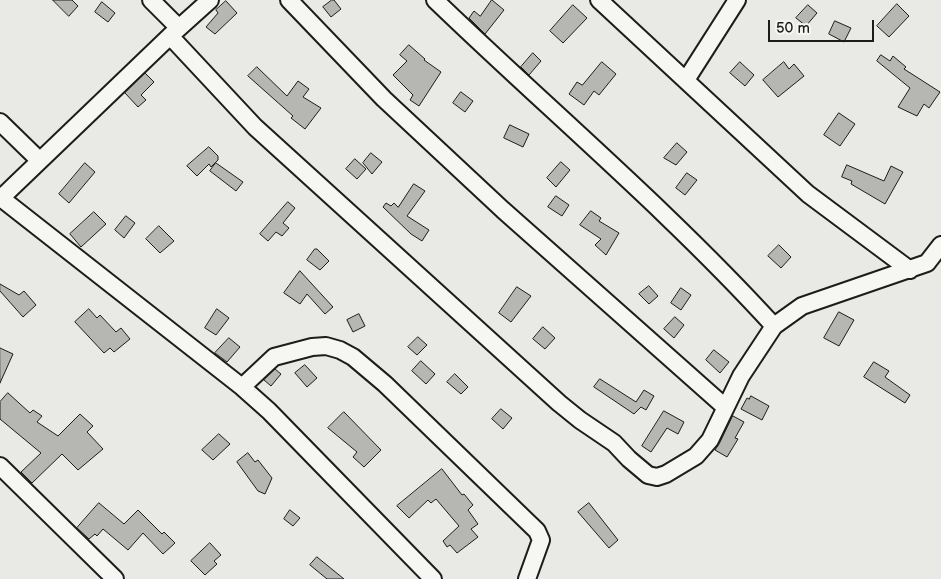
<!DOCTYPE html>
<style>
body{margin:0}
#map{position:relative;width:941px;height:579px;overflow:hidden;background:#e9e9e5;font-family:"Balsamiq Sans",sans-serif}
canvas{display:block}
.scale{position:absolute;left:768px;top:20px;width:106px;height:22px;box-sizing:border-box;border:2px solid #1c1c1c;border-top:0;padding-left:6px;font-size:15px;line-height:18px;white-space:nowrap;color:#1c1c1c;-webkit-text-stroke:4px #f6f6f2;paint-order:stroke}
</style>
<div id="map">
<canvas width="941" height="579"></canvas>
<div class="scale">50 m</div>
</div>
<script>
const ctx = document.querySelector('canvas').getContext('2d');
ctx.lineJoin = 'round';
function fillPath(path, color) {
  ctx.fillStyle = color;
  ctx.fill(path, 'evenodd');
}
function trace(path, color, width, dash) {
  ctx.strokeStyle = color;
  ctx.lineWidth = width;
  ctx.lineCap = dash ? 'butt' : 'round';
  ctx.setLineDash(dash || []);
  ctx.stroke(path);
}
const building = new Path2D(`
 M53,0H72L78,6L69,16Z
 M332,0H334L341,9L331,17L323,7Z
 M492,0L504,10L485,34L469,18L474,11L480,16Z
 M226,1L237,13L215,34L206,27L218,13L216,10Z
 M102,2L115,13L108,22L95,12Z
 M897,4L909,16L889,37L877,26Z
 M573,5L587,18L563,43L550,31Z
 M808,5L817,13L806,26L796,18Z
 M835,21L851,28L844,42L829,34Z
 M409,45L425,59L424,60L441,72L419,106L410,100L413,95L393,75L407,61L400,55Z
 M533,53L541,61L529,75L521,67Z
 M881,55L890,61L893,56L906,67L904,69L940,92L929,108L924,104L917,116L898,107L910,88L877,61Z
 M602,62L616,74L599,95L594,91L584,105L569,94L577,82L582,85Z
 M740,62L754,75L745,86L730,73Z
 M784,62L789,69L794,64L804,76L778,97L763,80Z
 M257,67L287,96L298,81L309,89L303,97L321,108L305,129L291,118L293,116L248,76Z
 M145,73L154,82L141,95L146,100L138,107L125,93Z
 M461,92L473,101L465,112L453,103Z
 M839,113L855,124L840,146L824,135Z
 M510,125L529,134L523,147L504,138Z
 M677,143L687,152L676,165L664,158Z
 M209,147L218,156V160L211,167L209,164L197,176L187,166Z
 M371,153L382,162L372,174L363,163Z
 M355,159L366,169L357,179L346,169Z
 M561,162L570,170L556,187L547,178Z
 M85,163L95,172L69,203L59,194Z
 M216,163L243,182L236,191L210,171Z
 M847,165L884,181L891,166L903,172L885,204L851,184L852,181L842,177Z
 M687,173L697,180L685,195L676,188Z
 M414,184L425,191L407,216L429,230L422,241L411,234L383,207L386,203L391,206L394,203L398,207Z
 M556,196L569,205L562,216L548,207Z
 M288,202L295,208L283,223L289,228L282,236L276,232L268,241L260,234Z
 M591,211L601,218L599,221L619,233L606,255L595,245L601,239L580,225Z
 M94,212L106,224L81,247L70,234Z
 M126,216L135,223L124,238L115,230Z
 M159,226L174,241L160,253L146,239Z
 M779,245L791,257L781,268L768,256Z
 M315,249H317L329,261L320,270L307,260Z
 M300,271L333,307L325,314L307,294L300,304L284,293Z
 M0,284L19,295L24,291L36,305L23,317L0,291Z
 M649,286L658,296L649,304L639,294Z
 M517,287L531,296L511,322L499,313Z
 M681,288L691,295L681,310L671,303Z
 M89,309L97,318L100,315L116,332L121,328L130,339L114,352L110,348L104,353L75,322Z
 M217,309L229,318L216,335L205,328Z
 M839,312L854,320L839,346L824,338Z
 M359,314L365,326L353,332L347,320Z
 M675,317L684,325L674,338L664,329Z
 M543,327L555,338L545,349L533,339Z
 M418,337L427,345L417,355L408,347Z
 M229,338L240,347L227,362L215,353Z
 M0,348L13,354L0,383Z
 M714,350L729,362L720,373L706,360Z
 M421,361L435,374L426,384L412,371Z
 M874,362L889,371L885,377L910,395L905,403L864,377Z
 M305,365L317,378L307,387L295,373Z
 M275,369L281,374L271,386L264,380Z
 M455,374L468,387L461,394L447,382Z
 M600,379L636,402L644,390L654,396L646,410L641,407L634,414L594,387Z
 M8,393L30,413L33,410L42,416L37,422L58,436L80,414L93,426L87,432L103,449L78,470L62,454L32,483L21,472L41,453L0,419V402Z
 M751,396L769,406L762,420L741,409L747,398L749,399Z
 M501,409L512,418L503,429L492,419Z
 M664,411L684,422L678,434L667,428L651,452L642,446Z
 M344,412L381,450L364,467L353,457L357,452L328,428Z
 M733,416L744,422L735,438L738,439L727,457L715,450L719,444Z
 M219,434L230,444L213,460L202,450Z
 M248,453L255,462L258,460L272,478L265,494L258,491L237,462Z
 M442,469L462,495L464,494L473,505L468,510L478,524L471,529L478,537L457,553L450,545L447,547L443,541L459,526L436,499L431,503L428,500L409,518L397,506Z
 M99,503L124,524L138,510L162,534L164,532L175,543L163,554L143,533L128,550L103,529L97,536L95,534L89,539L77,528Z
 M589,503L618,540L609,548L578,512Z
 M290,510L300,518L293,526L284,519Z
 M210,543L221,555L214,561L217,564L205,575L191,561Z
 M317,557L344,579H327L310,565Z`);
fillPath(building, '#b6b6b3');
trace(building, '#1c1c1c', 1);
const minor = new Path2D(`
 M151,0L179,28
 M289,0L384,99L503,210L725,407
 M435,0C548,109 668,210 774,326
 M599,0L808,194L910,270
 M170,36L255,127L559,403L580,420L614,443L629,459L648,475L657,477L666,474L696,456L710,440L741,376L774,326L802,306L927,263L941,245
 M686,80L737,0
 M0,122L39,160
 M1,198L242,387L269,411L433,579
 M0,199L170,36L210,0
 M242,387L274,357L312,347L326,346L340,350L353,357L385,384L537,531L541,540L527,579
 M0,466L115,579`);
trace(minor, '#1c1c1c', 20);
trace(minor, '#f6f6f2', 16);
</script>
